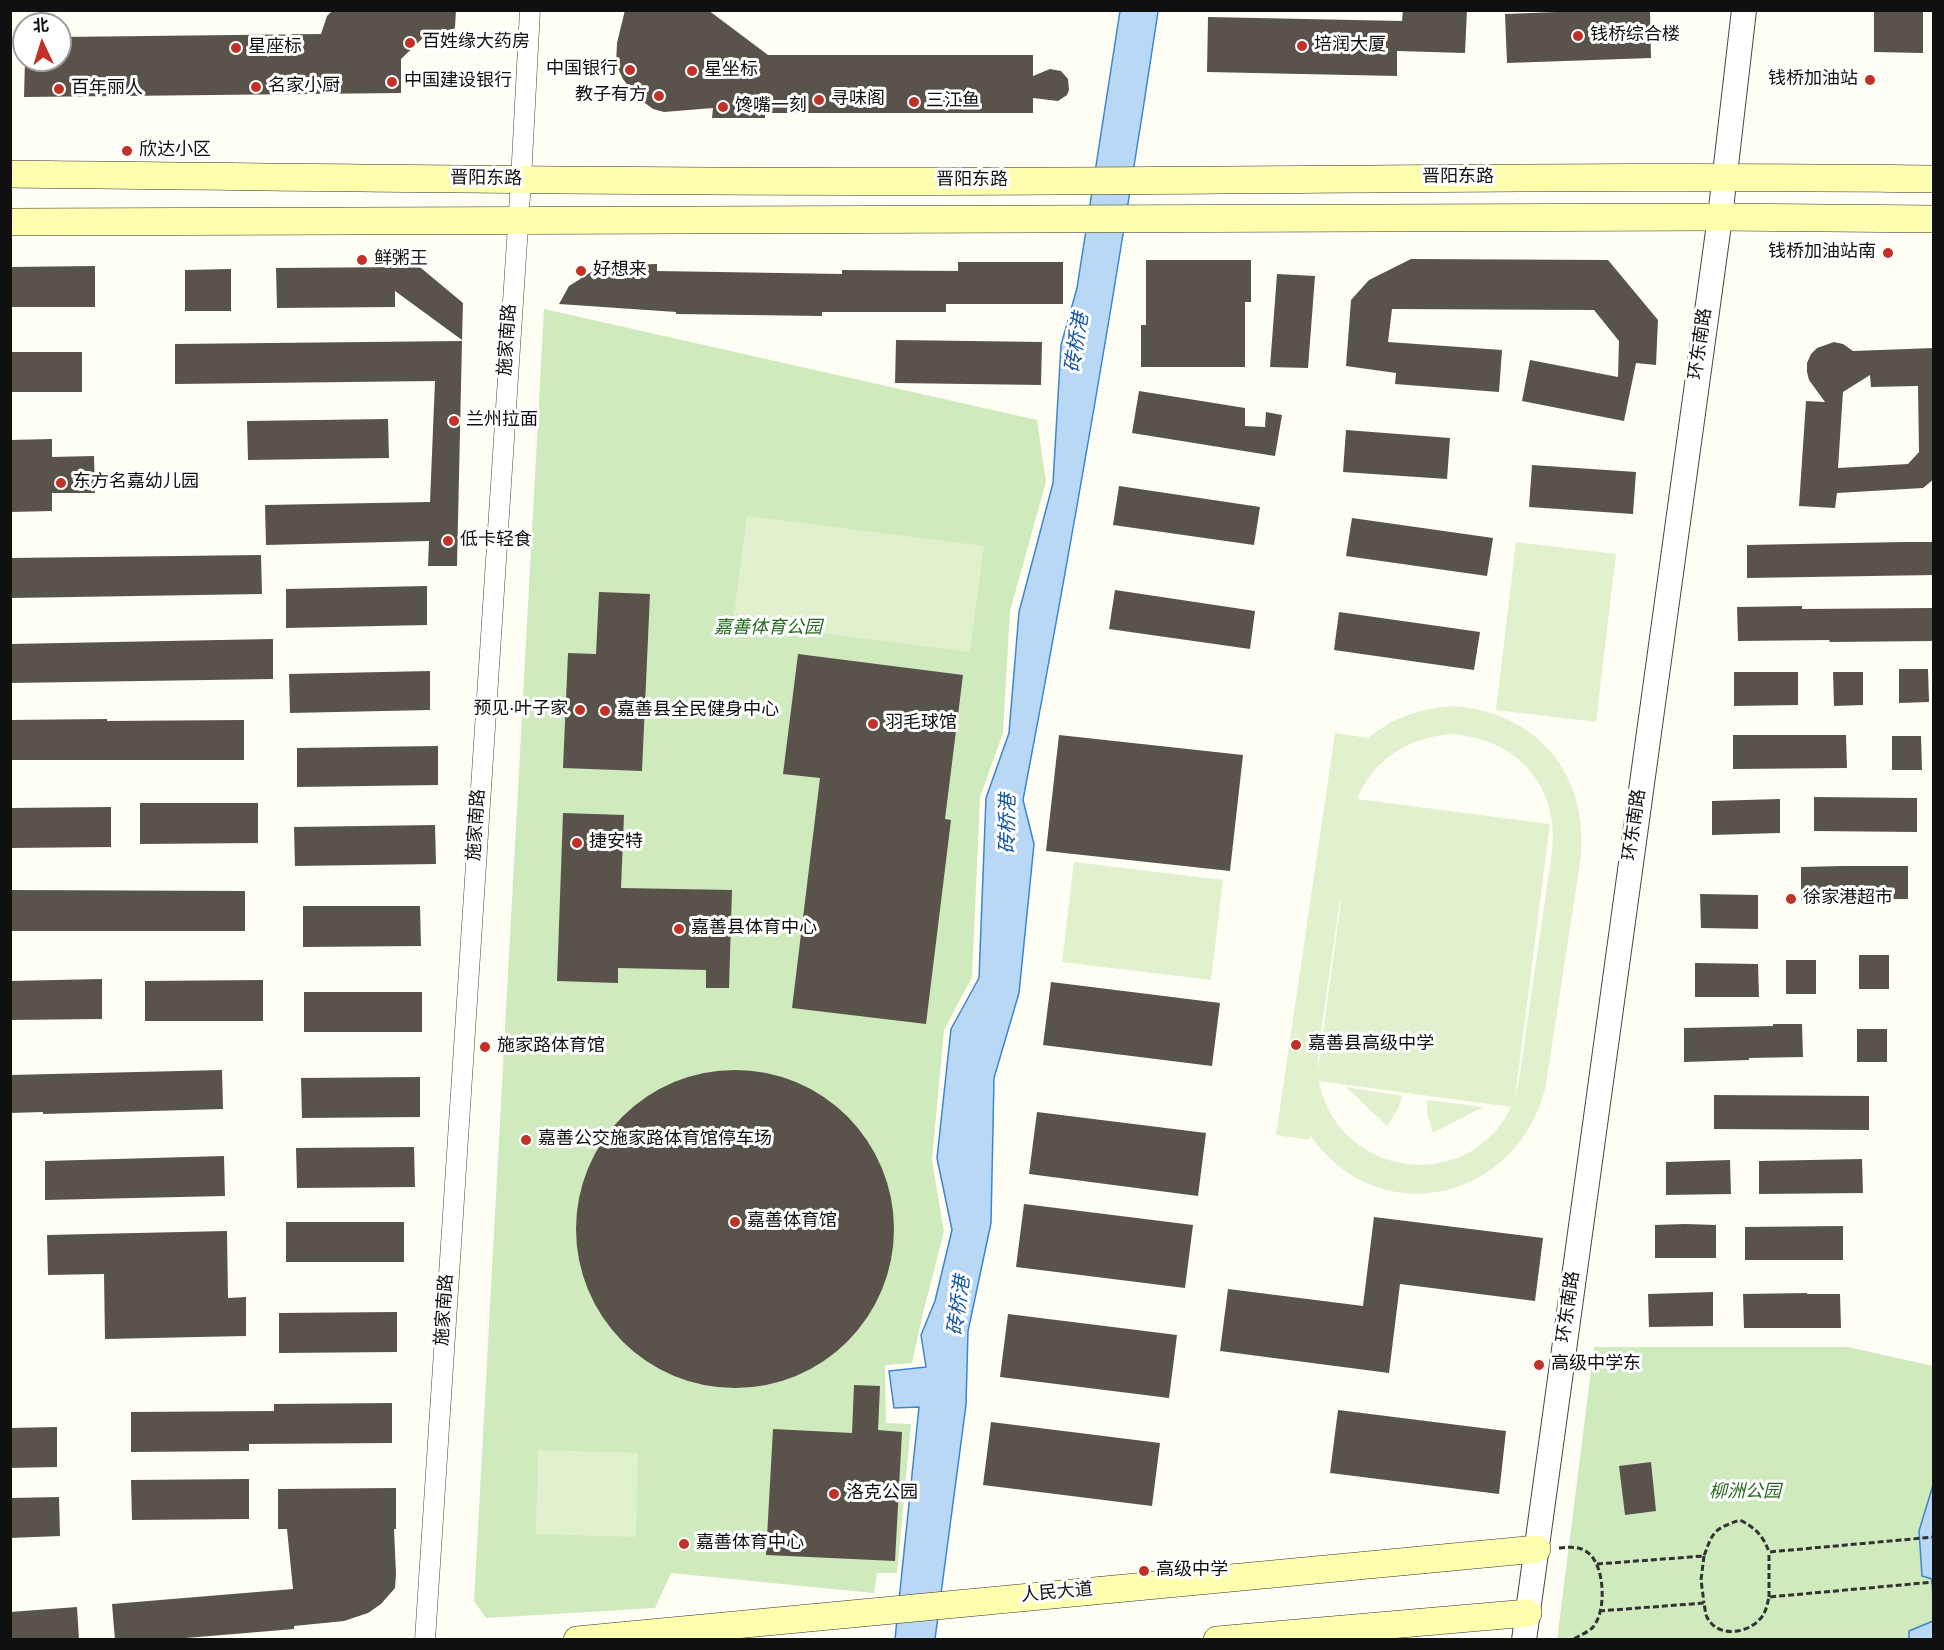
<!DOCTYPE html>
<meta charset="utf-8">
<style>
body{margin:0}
#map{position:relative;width:1944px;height:1650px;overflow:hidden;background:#fffef4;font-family:Spectral,"Noto Sans SC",serif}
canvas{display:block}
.frame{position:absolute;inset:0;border:12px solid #101010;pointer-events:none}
.north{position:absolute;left:12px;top:12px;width:60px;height:60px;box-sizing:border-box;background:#fff;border:2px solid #9f9f9f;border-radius:50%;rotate:356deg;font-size:16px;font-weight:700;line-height:24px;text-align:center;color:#101010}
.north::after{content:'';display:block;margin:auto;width:21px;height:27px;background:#c13127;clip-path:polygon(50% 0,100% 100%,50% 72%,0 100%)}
</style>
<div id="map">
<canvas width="1944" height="1650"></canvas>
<div class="frame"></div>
<div class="north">北</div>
</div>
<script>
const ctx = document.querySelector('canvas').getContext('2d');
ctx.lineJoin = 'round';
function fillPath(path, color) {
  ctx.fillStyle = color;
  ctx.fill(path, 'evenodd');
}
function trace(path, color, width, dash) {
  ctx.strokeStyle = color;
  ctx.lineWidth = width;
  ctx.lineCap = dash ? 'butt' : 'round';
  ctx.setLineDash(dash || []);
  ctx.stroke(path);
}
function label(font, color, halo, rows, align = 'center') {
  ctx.font = font + ' Spectral,"Noto Sans SC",serif';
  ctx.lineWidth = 6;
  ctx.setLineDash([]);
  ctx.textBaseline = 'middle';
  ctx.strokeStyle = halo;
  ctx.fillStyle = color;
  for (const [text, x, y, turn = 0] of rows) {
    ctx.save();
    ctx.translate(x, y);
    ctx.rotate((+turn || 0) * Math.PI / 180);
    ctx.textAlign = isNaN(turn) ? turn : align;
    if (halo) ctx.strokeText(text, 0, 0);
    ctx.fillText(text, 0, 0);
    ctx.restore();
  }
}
fillPath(new Path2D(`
 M544,309L1037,420L1046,482L1010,611L1003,733L980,797L972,977L944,1030L932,1160L944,1232L923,1313L912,1363L885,1365L886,1423L911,1424L897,1573H877L874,1593L671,1573L655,1608L486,1618L474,1601Z
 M1594,1347H1848L1933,1366V1639L1557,1640Z`), '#cfeabc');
fillPath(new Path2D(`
 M747,516L984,546L970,652L733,622Z
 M1516,542L1616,554L1596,722L1496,710Z
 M1453,706C1536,712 1588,772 1581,856L1546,1084C1521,1200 1379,1235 1310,1135L1309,1140L1276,1135L1335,733L1368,738C1393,718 1420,708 1453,706ZM1452,734C1517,739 1560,786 1552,852L1519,1080L1515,1097L1550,824L1357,799C1373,759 1410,737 1452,734ZM1340,900L1341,901L1318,1070V1053ZM1319,1082V1081L1511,1107C1468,1196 1339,1178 1319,1082Z
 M1074,862L1223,880L1211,980L1062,962Z
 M1346,1087L1402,1096L1398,1109L1387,1126Z
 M1427,1100L1483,1107L1433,1133L1427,1114Z
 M538,1450L638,1453L636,1537L536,1534Z`), '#e1f1ce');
const water = new Path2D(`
 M1120,11H1158V12C1118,276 1073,538 1023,800L1034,844L1019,993L994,1078L991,1223L968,1331L966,1405L935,1639H895L919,1407L894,1408L889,1371L926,1367L921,1335L935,1301L952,1230L937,1158L951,1029L979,978L986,798L1009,733L1019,612L1053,483L1061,345L1077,288Z
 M1933,1485V1598L1932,1579L1922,1576L1919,1531Z
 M1933,1621V1639H1909V1631Z`);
fillPath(water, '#b8d8f6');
trace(water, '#3f85cd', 1.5);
fillPath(new Path2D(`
 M333,10H456L455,27L450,36L436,37L427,34L401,59V93L24,97L25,60H60V37L321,34L327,16Z
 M625,10H708L768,55H1033V76L1050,69L1061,71L1068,79L1069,90L1067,95L1058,101L1033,98V113H765V118H712L713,108L664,112L653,109L637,97L623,79L616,64L617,43Z
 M1403,10H1467L1465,53L1397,51V76L1207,72L1208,17L1402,21Z
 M1607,10H1650L1651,58L1507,63L1505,14Z
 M1874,10H1923V53L1874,52Z
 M409,258L463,303L462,340L395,291V307L277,308L276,268L407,267Z
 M1411,259L1608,260L1658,320L1656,365L1636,363L1624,421L1522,401L1530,360L1618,377L1619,341L1594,310L1392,309L1388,342L1502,350L1499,392L1395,384L1396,373L1346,366L1351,300L1369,280Z
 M1146,260H1251V302H1245V367H1141V325H1146Z
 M958,262H1063V304H946V312H822V316L676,314V312L559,304L569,286L601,266L657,264V271L842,274V270L958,271Z
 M95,266V307H10V267Z
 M231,269V311H185V270Z
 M1277,274L1315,276L1308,368L1270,367Z
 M896,340L1042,342L1041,385L895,383Z
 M462,341L457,566H428L429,541L266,545L265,505L430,502L435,381L175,384V344Z
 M1834,342L1843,344L1853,351L1934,348V479L1923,488L1837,493L1835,508L1799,506L1806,401L1825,402L1809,380L1807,372V363L1811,354L1817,348ZM1870,375L1871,387L1918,386L1919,452L1908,464L1838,468L1843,392Z
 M10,352H82V392H10Z
 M1139,391L1245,408V426L1265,427L1266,412L1282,415L1275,456L1132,433Z
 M388,419L389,458L248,460L247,421Z
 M1346,430L1450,438L1447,479L1343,472Z
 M52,439V457L94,456L95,493H52V511L10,512V440Z
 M1532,465L1636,472L1633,514L1529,507Z
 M1119,486L1260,507L1254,545L1113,525Z
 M1352,518L1493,538L1487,576L1346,556Z
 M1904,542H1934V575L1747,578V545Z
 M261,555L262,594L10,598V558Z
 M427,586V625L286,628V589Z
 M1115,590L1255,611L1250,649L1109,629Z
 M599,592L650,594L642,771L563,768L568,653L596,654Z
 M1802,606V609L1934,608V641L1830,642L1829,640L1738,641L1737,607Z
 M1339,612L1480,632L1474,670L1334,650Z
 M273,639V679L10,683V644Z
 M798,654L963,675L945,819L951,820L926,1024L792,1008L820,778L783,774Z
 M1899,669H1928L1929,702L1899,703Z
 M430,671V710L290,713L289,674Z
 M1734,672H1798V705L1734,706Z
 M1833,672H1863V705L1834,706Z
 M107,719V721L244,720V760H10V720Z
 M1059,735L1243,755L1230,871L1046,851Z
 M1733,735H1846L1847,768L1733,769Z
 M1892,736H1921L1922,770H1892Z
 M438,746V785L297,787V748Z
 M1814,797L1917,798V832L1814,831Z
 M1780,799V833L1712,835V801Z
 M140,803H258V843L140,844Z
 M111,807V847L10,848V808Z
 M563,813L624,815L621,888L732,890L729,988H706V970L618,968V983L557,981Z
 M435,825L436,864L295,866L294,827Z
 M1843,866H1908V899L1801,900V867Z
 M10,890L245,891V931H10Z
 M1700,894L1758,895V929L1701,928Z
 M303,906H420L421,946L303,947Z
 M1859,955H1889V989H1859Z
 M1786,960H1816V994H1786Z
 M1695,963L1758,964L1759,997H1695Z
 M102,979V1019L10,1020V981Z
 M263,980V1021H145V981Z
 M1051,982L1220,1003L1212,1066L1043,1045Z
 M304,992H422V1032H304Z
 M1773,1024H1802L1803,1057L1749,1058V1060L1684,1062V1028L1773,1026Z
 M1857,1029H1887V1062H1857Z
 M576 1229a159 159 0 1 1 318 0a159 159 0 1 1-318 0Z
 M222,1070L223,1109L43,1114V1112L10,1113V1075Z
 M420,1077V1117L302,1118L301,1078Z
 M1714,1095L1869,1096V1130L1714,1129Z
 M1037,1112L1206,1133L1198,1196L1029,1174Z
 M414,1147L415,1187L297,1188L296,1148Z
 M224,1156L225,1196L45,1200V1161Z
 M1862,1159L1863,1193L1759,1194V1161Z
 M1730,1160L1731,1194L1666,1195V1162Z
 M1024,1204L1193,1225L1185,1288L1016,1267Z
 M1374,1217L1543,1238L1535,1301L1400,1284L1389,1373L1220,1351L1228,1289L1363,1306Z
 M286,1222H404V1262H286Z
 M1685,1224L1716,1225V1258H1655V1225Z
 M1843,1226V1260H1745V1227Z
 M227,1231L228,1298L246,1297V1336L105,1339L104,1274L48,1275L47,1235Z
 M1713,1292V1326L1649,1327L1648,1294Z
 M1807,1293V1294H1840L1841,1328H1744L1743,1294Z
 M397,1312V1352L279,1353V1313Z
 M1008,1314L1177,1335L1169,1398L1000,1377Z
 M854,1385L880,1386L878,1430L902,1432L895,1561L766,1555L773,1429L852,1433Z
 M392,1403V1443L249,1444V1451L131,1452V1412L274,1411V1404Z
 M1338,1410L1506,1431L1499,1494L1330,1473Z
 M991,1422L1160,1443L1152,1506L983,1485Z
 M57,1427V1467L10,1468V1428Z
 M1651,1462L1656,1511L1625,1515L1619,1466Z
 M249,1479V1519L132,1520L131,1480Z
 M396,1488V1529H394L396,1574L395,1588L381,1604L368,1613L344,1621L294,1626V1629L162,1640H115L112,1604L293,1589L287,1529H278V1489Z
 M59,1497L60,1536L10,1538V1498Z
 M77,1607L79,1640H10V1612Z`), '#59534c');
const minor = new Path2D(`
 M425,1640L521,180L530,10`);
const tertiary = new Path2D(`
 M1524,1640L1720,217L1744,10`);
const secondary = new Path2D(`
 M10,174C358,178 706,183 1054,181C1347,180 1640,175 1934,179
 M10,222L1720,217L1934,219
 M577,1640L1537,1549
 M1217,1640L1528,1613`);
trace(minor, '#434343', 21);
trace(tertiary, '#434343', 26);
trace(secondary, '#323232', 28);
trace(new Path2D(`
 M1559,1548C1569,1547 1579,1546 1587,1552C1605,1564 1607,1611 1593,1627C1589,1632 1578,1636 1572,1640
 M1704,1556L1701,1580L1704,1603
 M1597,1564L1704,1556C1713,1531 1714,1529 1740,1520C1755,1528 1763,1535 1769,1552L1934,1537
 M1769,1597V1552
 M1599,1611L1704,1603C1705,1607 1705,1614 1707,1617C1717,1638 1747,1634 1760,1619C1766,1613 1767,1605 1769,1597L1934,1582`), '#323232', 3, [6, 3]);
trace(minor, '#fff', 20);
trace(tertiary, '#fff', 24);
trace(secondary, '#fefeaf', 27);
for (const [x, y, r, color] of [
 [1578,36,6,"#c13127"],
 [410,43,6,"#c13127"],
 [1302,46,6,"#c13127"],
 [236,48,6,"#c13127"],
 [630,70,6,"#c13127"],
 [692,71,6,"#c13127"],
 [1870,80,6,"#c13127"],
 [392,82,6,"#c13127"],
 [256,87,6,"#c13127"],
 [59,89,6,"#c13127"],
 [659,96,6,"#c13127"],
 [819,100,6,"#c13127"],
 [914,102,6,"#c13127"],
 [723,107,6,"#c13127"],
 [127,151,6,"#c13127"],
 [1888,253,6,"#c13127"],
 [362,260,6,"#c13127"],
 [581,271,6,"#c13127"],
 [454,421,6,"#c13127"],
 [61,483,6,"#c13127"],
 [448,541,6,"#c13127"],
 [580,710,6,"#c13127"],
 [605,711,6,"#c13127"],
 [873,724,6,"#c13127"],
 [577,843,6,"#c13127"],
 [1791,899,6,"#c13127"],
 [679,929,6,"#c13127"],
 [1296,1045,6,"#c13127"],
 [485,1047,6,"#c13127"],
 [526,1140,6,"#c13127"],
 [735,1222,6,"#c13127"],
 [1539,1365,6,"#c13127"],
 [834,1494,6,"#c13127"],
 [684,1544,6,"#c13127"],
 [1144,1571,6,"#c13127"]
]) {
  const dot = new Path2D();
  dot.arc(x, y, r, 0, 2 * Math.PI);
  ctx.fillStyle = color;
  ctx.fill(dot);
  trace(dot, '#fff', 2);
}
label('18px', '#101010', '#fff', [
 ["钱桥综合楼",1590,36],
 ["百姓缘大药房",422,43],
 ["培润大厦",1314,46],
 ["星座标",248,48],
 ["中国银行",618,70,"right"],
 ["星坐标",704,71],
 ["钱桥加油站",1858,80,"right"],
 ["中国建设银行",404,82],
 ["名家小厨",268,87],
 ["百年丽人",71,89],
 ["教子有方",647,96,"right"],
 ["寻味阁",831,100],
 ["三江鱼",926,102],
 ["馋嘴一刻",735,107],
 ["欣达小区",139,151],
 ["钱桥加油站南",1876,253,"right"],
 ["鲜粥王",374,260],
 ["好想来",593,271],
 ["兰州拉面",466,421],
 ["东方名嘉幼儿园",73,483],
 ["低卡轻食",460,541],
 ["预见·叶子家",568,710,"right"],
 ["嘉善县全民健身中心",617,711],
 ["羽毛球馆",885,724],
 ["捷安特",589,843],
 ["徐家港超市",1803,899],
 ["嘉善县体育中心",691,929],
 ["嘉善县高级中学",1308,1045],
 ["施家路体育馆",497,1047],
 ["嘉善公交施家路体育馆停车场",538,1140],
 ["嘉善体育馆",747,1222],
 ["高级中学东",1551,1365],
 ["洛克公园",846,1494],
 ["嘉善体育中心",696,1544],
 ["高级中学",1156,1571]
], 'left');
label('18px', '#101010', '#fff', [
 ["晋阳东路",1458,178],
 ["晋阳东路",486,180,1],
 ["晋阳东路",972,181],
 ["施家南路",509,340,-86],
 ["环东南路",1702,344,-82],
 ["施家南路",478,825,-86],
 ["环东南路",1636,825,-82],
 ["环东南路",1570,1307,-82],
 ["施家南路",446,1310,-86],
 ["人民大道",1057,1594,-5]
]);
label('italic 18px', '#27691f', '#fff', [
 ["嘉善体育公园",768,629],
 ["柳洲公园",1745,1493]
]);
label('italic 20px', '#1857a3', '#fff', [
 ["砖桥港",1079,343,-81],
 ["砖桥港",1010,824,-89],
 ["砖桥港",961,1306,-82]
]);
</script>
